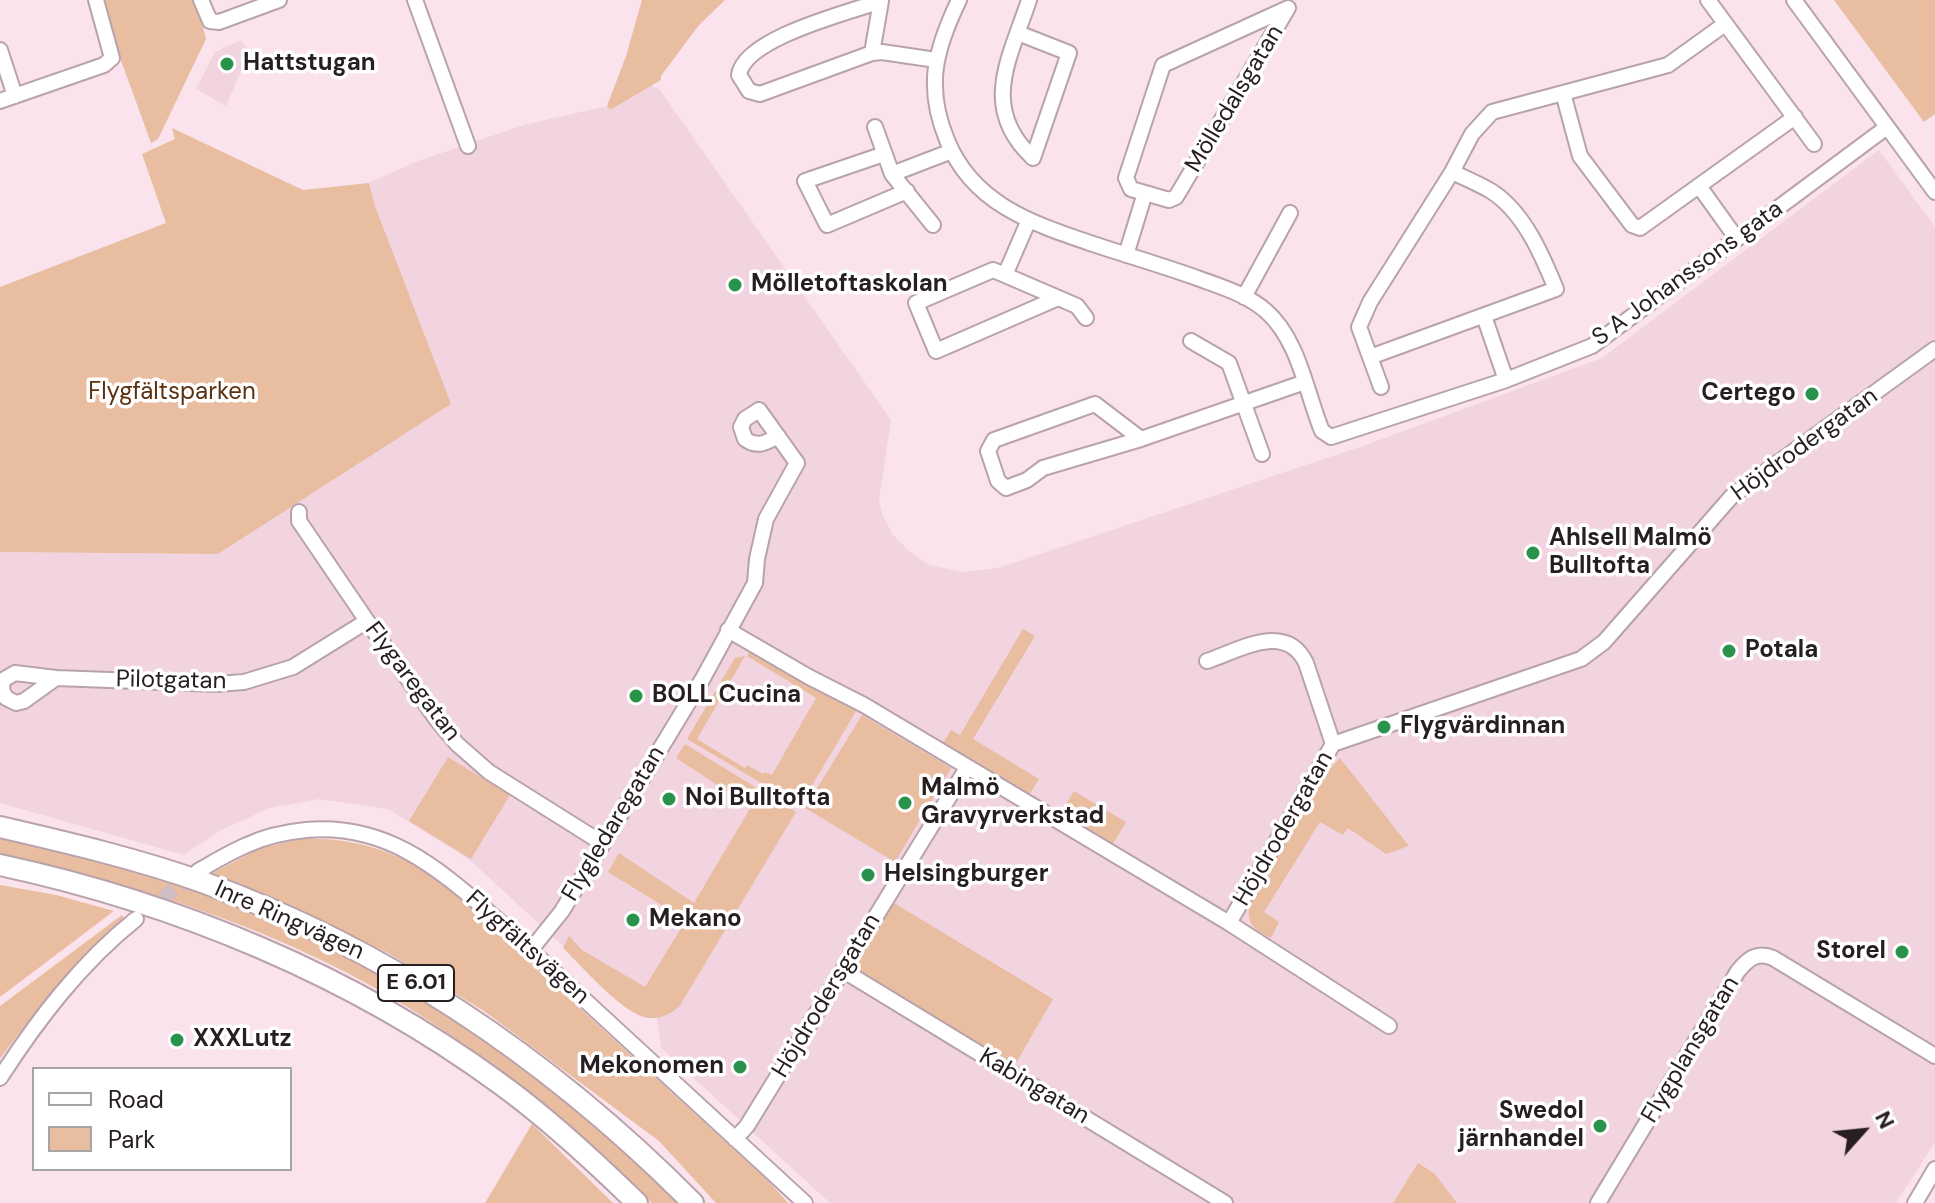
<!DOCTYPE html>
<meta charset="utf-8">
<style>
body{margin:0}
#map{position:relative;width:1935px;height:1203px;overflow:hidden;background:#fae3ec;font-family:"DM Sans",sans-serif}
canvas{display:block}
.legend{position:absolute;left:32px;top:1067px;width:260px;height:104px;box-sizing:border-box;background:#fff;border:2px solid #a8a5a6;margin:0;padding:10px 14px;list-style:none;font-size:24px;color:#261e21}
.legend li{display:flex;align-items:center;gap:16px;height:40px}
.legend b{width:40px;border:2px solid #a8a5a6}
.north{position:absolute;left:1823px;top:1091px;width:80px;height:80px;-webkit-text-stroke:6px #fff;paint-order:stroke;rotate:63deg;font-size:22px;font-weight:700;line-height:32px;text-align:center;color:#261e21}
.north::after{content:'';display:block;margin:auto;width:28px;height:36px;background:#261e21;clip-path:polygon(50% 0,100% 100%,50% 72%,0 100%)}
</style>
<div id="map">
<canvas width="1935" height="1203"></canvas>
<ul class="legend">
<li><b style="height:10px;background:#fff"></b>Road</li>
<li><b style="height:22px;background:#e9bda0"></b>Park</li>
</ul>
<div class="north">N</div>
</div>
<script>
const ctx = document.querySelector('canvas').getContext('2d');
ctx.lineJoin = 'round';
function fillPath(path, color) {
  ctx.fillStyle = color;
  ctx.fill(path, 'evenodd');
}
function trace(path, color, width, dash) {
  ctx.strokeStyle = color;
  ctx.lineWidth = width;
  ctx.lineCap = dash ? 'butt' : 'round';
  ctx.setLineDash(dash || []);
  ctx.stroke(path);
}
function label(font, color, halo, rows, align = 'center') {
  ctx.font = font + ' "DM Sans",sans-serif';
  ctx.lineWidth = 7;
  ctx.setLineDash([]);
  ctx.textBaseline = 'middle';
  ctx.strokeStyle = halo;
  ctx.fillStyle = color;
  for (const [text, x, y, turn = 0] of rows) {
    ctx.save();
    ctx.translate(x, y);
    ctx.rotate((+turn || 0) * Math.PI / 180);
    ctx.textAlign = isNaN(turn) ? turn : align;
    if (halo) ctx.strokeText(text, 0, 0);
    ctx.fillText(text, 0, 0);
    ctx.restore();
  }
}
fillPath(new Path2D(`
 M241,40L249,52L226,106L196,89L215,52Z
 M650,85L660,90L891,420L879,499L882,514L893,535L909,551L929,565L964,572L998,568L1363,446L1602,358L1879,150L1935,227V1142L1896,1203H830L661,1048L657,1019L624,1003L470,860L388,809L319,799L270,808L219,831L184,855L0,803V552L218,554L450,404L375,206L369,183L415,162L524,125L607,106L610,110Z`), '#f2d3e0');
fillPath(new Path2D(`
 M99,0H196L206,39L158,139L151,143Z
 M642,0H725L699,25L661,76V80L610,110L607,106L626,56Z
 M1834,0H1935V114L1924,122Z
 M172,128L303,190L369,183L375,206L451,404L218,554L0,552V287L166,223L142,154L175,139Z
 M1023,629L1035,636L973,739L1039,779L1029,795L943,743L951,730L960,735Z
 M751,648L856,711L800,806L687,739L735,658L745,656L697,739L745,768L747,765L763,774L765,772L772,775L816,698L747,656Z
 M862,715L951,768L895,862L805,808Z
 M685,744L796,812L679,1007C671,1013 661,1019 650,1018C625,1017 582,966 563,948L569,936L582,950L645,987L686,920L608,872L619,853L694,903L751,807L676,758Z
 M448,757L510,795L471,859L409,821Z
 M1340,758L1409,846L1386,854L1348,828L1343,835L1320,822L1264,912L1279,922L1271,938C1254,930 1245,923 1250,903L1326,772Z
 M1074,791L1126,822L1113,844L1061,813Z
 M0,835L64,849L214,895L281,924L383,974L497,1045L614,1140L680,1203H652C580,1133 502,1067 417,1013C291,933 145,886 0,855Z
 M299,839C351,837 394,849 436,879L464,902L769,1182L788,1203H716L659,1141L484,1011L388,953L282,902L211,874L258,849Z
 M0,885L56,895L114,911L0,997Z
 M889,900L1053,999L1012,1070L847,969Z
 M122,915L124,918C78,962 37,1007 0,1059V1006Z
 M532,1124L613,1203H485Z
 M1418,1163L1434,1173L1457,1203H1393Z`), '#e9bda0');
trace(new Path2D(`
 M146,911L193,875`), '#d0bcc3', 14, [14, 7]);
const minor = new Path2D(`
 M201,0L210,21L219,22L279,0
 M415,0L468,146
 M959,0C935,50 925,87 947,140C972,203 1031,223 1090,243C1126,255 1164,266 1200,279C1222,287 1248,295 1266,311C1299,340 1306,392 1322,431L1331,437L1506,380L1592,346L1887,127
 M1708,0L1814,144
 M1794,0L1935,192
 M1018,33L1069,53L1033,158C979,108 1010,58 1029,0
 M0,50L15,96
 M872,53L760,94L749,91L739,75C744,38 850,12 881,1L872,53L882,52L936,60
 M1563,93L1580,156L1632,225L1640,228L1795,117
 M0,101L104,65L112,58L96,0
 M875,127L892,174L933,225
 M884,154L805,181L827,225L907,191
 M892,174L952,151
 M1699,186L1737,239
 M1028,222L1005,275L1077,306L1086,318
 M1126,255L1145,193L1169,200L1176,197L1288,8L1163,65L1126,178L1131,189L1145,193
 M1005,275L993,270L916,303L936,351L1058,298
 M1244,297L1290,213
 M1484,316L1506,380
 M1191,341L1229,363L1262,454
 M1370,357L1556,289C1542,255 1524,212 1491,191C1479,184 1465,178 1452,172
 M1381,387L1359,327L1370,302L1452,172L1472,134L1492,112L1668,65L1725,24
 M1141,439L1095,404L994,440L988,451L998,481L1006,488L1027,480L1043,468L1141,439L1305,382
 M299,512V521L367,621L437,720L457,744L489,772L602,843
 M728,630L809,677L864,705L1229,923L1389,1026
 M1207,661C1240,650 1286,621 1306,663L1333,744
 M56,678L15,673L3,680L2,690L6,698L16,703L24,701L56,678L217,684L244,682L293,667L367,621
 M198,871C214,862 230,852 247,845C266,836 286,832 306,830C389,823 440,870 499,921L805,1203
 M1229,923L1333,744L1581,659L1604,642L1732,496L1935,349
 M530,951L562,911L702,680L755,583L757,559L766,519L797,463L759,410L745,419L741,427L745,439C757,448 766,443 778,436
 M844,971L1225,1203
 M0,1078C38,1019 81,963 136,919
 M735,1139L747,1126L967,768
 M1598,1203L1738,971C1748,959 1757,951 1773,958L1935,1056
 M1915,1203L1935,1169`);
const highway = new Path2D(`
 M0,827C69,843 138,859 205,883C391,951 554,1063 693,1203
 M0,865C177,903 353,976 499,1083C549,1119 594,1161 637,1203`);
trace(minor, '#b8a2ab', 18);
trace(highway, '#b8a2ab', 24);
trace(minor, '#fff', 14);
trace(highway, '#fff', 20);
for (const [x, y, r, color] of [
 [227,64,8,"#2a934b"],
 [735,285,8,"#2a934b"],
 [1812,394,8,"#2a934b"],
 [1533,553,8,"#2a934b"],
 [1729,651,8,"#2a934b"],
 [636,696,8,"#2a934b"],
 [1384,727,8,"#2a934b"],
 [669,799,8,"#2a934b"],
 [905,803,8,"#2a934b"],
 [868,875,8,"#2a934b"],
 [633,920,8,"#2a934b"],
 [1902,952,8,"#2a934b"],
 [177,1040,8,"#2a934b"],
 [740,1067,8,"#2a934b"],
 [1600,1126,8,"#2a934b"]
]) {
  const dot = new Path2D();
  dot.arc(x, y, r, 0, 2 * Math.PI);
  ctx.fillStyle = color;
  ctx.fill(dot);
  trace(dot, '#fff', 3);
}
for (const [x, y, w] of [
 [416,983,76]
]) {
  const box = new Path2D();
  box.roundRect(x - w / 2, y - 18, w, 36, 6);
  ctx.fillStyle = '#fff';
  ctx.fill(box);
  trace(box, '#261e21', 2);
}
label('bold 22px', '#261e21', null, [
 ["E 6.01",416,983]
]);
label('bold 24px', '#261e21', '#fff', [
 ["Hattstugan",243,64],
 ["Mölletoftaskolan",751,285],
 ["Certego",1796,394,"right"],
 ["Ahlsell Malmö",1549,539],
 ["Bulltofta",1549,567],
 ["Potala",1745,651],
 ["BOLL Cucina",652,696],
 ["Flygvärdinnan",1400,727],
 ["Malmö",921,789],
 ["Gravyrverkstad",921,817],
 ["Noi Bulltofta",685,799],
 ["Helsingburger",884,875],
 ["Mekano",649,920],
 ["Storel",1886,952,"right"],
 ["XXXLutz",193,1040],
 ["Mekonomen",724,1067,"right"],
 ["Swedol",1584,1112,"right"],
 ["järnhandel",1584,1140,"right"]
], 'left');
label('24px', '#261e21', '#fff', [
 ["Mölledalsgatan",1235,99,-59],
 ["S A Johanssons gata",1688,274,-36],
 ["Höjdrodergatan",1805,445,-36],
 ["Pilotgatan",171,681,1],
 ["Flygaregatan",412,682,53],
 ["Flygledaregatan",614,824,-59],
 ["Höjdrodergatan",1284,829,-60],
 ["Inre Ringvägen",289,921,24],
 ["Flygfältsvägen",527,948,42],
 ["Höjdrodersgatan",827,996,-59],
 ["Flygplansgatan",1691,1050,-59],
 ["Kabingatan",1034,1087,31]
]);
label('24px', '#5b3110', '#fff', [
 ["Flygfältsparken",172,393]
]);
</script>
